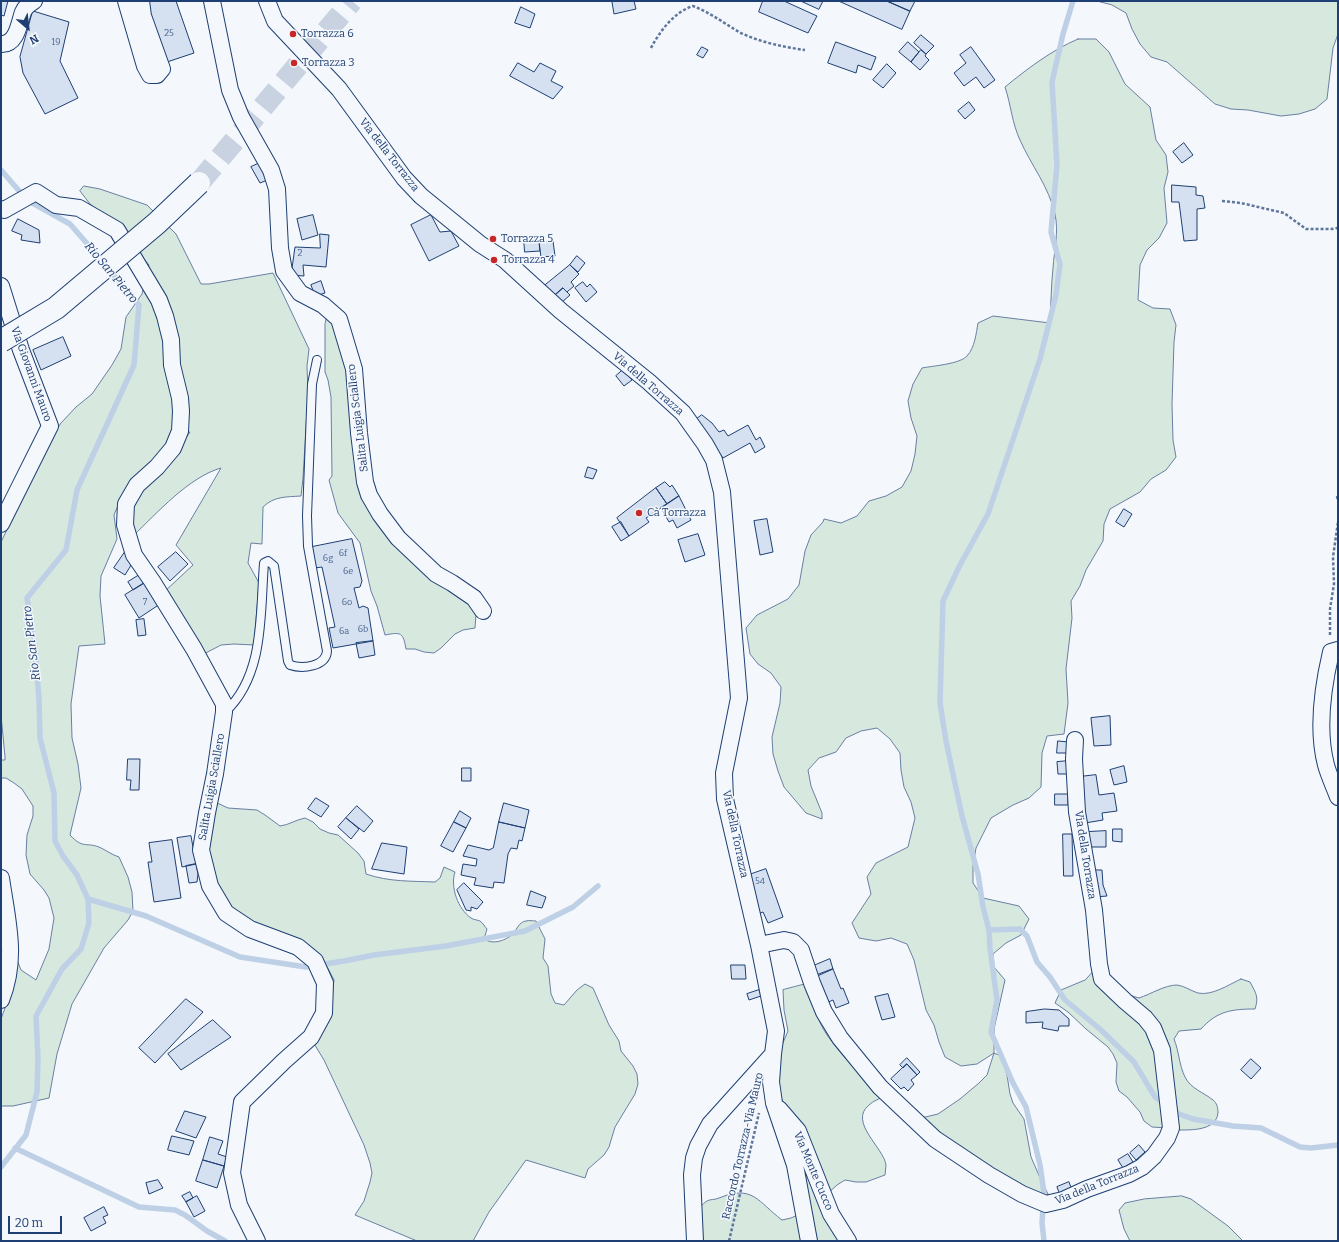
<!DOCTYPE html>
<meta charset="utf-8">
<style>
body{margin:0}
#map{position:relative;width:1339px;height:1242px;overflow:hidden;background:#f4f7fb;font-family:Bitter,serif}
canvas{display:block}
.frame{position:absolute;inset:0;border:2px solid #1d3f73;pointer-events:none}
.north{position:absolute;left:8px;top:8px;width:40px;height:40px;-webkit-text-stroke:3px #f4f7fb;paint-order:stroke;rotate:152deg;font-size:11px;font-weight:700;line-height:16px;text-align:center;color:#1d3f73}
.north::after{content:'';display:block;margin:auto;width:14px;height:18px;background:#1d3f73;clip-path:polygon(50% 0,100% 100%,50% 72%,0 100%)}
.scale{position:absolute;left:8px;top:1216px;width:54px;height:18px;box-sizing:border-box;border:2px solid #1d3f73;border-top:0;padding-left:5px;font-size:12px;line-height:14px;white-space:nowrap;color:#1d3f73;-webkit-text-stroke:3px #f4f7fb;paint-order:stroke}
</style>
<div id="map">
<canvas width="1339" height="1242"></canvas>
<div class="frame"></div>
<div class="north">N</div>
<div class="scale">20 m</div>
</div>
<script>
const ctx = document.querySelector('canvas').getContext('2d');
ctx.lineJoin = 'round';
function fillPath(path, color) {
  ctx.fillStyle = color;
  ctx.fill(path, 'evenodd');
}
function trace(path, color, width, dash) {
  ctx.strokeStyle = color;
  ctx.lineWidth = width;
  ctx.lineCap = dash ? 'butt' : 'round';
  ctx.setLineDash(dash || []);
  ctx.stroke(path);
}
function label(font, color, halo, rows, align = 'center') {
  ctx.font = font + ' Bitter,serif';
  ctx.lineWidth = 3;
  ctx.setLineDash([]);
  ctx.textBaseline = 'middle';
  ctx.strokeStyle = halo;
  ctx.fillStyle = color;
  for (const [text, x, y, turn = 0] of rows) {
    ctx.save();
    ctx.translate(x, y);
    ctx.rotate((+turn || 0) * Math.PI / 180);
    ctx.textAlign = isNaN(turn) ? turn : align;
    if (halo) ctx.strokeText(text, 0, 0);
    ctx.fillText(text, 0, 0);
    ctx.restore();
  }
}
const green = new Path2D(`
 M1097,1H1338V34L1333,48L1327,99L1315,109L1299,114L1281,116L1248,110L1231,109L1215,104L1167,62L1151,57L1140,44L1132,29L1126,13L1112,5Z
 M1078,39H1096L1109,52L1125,84L1150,107L1156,140L1166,155L1168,172L1164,188L1167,223L1159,238L1147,250L1140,265L1138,300L1153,308L1170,309L1176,325L1174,342L1172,404L1173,440L1176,457L1166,470L1151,479L1140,492L1110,509L1104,524L1103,541L1086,570L1080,586L1071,601L1072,618L1066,669L1068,703L1064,734L1047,736L1042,753L1041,787L1029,798L1013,805L991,818L976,848L973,866V883L983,898L1019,906L1029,919L1021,935L1006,943L993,954L994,967L1005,980L994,1029V1053L1001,1056L1007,1075L1010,1094L1013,1103L1024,1119L1031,1157L1041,1180L1048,1194L1045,1198L983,1165L944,1138L921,1118L938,1114L960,1099L979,1083L987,1075L994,1053L977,1064L961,1066L945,1057L939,1042L934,1025L926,1010L914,960L907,944L891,938L876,941L859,938L852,923L871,894L867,877L876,863L908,847L915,818L911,802L904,787L901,770L900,753L890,739L877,728L861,731L846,738L836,752L819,758L808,770L811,786L822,813V819L806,813L784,787L778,771L773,754L772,737L780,703L781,687L771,673L758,664L750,654L746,628L757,615L788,599L799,585L805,551L811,535L823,522L824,519L841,523L857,516L869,501L886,496L902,487L911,471L915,454L917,436L911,418L908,401L913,384L922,368C932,366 960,364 967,356C975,347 976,334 978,323L993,316L1050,323C1051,305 1051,287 1053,268C1054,251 1059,232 1055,214C1049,187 1031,165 1020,140C1012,123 1011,105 1005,87C1027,69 1052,50 1078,39Z
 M84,186L100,189L147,205L176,234L201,284H209L273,273L309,349L307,366L308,394L303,478L301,496C287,497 274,496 263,507L262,544L251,543L248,563L259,583L254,645L234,644L221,645L202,655L164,592L193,565L176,545L221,468C189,477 157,513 133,536L131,512L137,496L167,466L190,432L174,434L167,449L121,498L114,515L117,539L101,576L100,596L105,644L79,646L71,704L72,738L78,764L81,788L70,835C83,849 85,842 99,847C106,850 112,855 119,857L128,877L132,892L133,911L128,920L104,948L72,1004L57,1054L49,1098L13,1106H1V1019L12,989L17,960L21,970L36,980L49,949L54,918L49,898L44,890L30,874L26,855L27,835L33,816V806L22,789L14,783L6,778H1V760H5V757L1,715V542L51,438L61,423L76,407L92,394L112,365L121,349L126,317L142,294L149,265L109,219L90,204L80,191Z
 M327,317L333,323L349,375L363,492L465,597L476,614L475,628L463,630L455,634L441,648L434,653L424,652L415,649H406C403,632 401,632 385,635L377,606L371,591L360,543L338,513L329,480L332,476L331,397L328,380L325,372V324Z
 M217,803L228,808L257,810L265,815L280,826C289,825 295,820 305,818L313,822L320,829L329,833L338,835L358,853L364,861L366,874C389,882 412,881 435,882L440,878L444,867L455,872C450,887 458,909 471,918C474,920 478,920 480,921C483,923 485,927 487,929L484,939C493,945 505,941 513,934C517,929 519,922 526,921C529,920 533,921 536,921L545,939L543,958L548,966L551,994L555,1003L564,1005L577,990L585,984L593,988L609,1025L619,1041L621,1051L633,1066L637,1074L638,1084L635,1094L615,1127L609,1147L604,1155L588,1169L585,1178L526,1160L489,1212L473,1241H417L355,1215L364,1201L370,1182L372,1173L370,1163L364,1145L324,1060L313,1042L330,1009L334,980L325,963L316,954L254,927L224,903L207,857L208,827Z
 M1093,972L1142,1021L1158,1052L1167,1128L1152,1127L1144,1121L1140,1112L1127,1097L1119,1091L1116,1082L1117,1063L1113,1054L1108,1047L1086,1029L1068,1012L1055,1003L1061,990L1085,980Z
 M1241,979L1250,982C1256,993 1259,997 1255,1009C1232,1009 1217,1011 1201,1029L1179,1031L1174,1039C1179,1051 1179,1065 1185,1077C1191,1089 1203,1092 1213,1100C1217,1103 1218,1108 1218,1113C1216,1131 1191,1130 1177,1130L1167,1063L1129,995L1139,998C1151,994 1165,985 1177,985C1185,986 1191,991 1198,993C1212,996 1228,985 1241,979Z
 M806,984C812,1001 817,1020 827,1035C843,1058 864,1078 883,1097C879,1099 873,1101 869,1105C848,1122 884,1148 886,1165C886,1168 885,1172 885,1175L866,1182H856L845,1180L837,1185L828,1193L799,1122L789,1108L782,1100L779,1091L778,1077L782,1045L788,1031L784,1010L783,990Z
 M801,1158L842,1241H701L700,1207C702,1205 705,1202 707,1201C710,1199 715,1200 719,1198C753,1184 758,1202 782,1220L791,1218L800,1214Z
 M1182,1196L1191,1199L1228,1226L1243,1241H1130L1124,1229L1119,1210L1125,1203L1144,1199Z`);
fillPath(green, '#d7e8df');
trace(green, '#687fa3', 1);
trace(new Path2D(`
 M1,170L27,200L70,224L104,263
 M88,899L146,916L240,957L306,967L344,961L374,955L446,946L525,931L573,907L598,886
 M989,930L1020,929L1027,936L1037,962L1050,977L1065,1000L1101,1030L1134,1062L1155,1097L1165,1104
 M1172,1109L1179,1114L1193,1119L1233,1126L1261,1128L1300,1147L1311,1148L1338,1145
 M15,1148L139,1207L175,1210L185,1215L207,1231L225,1241
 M1,1167L26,1135L37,1092L38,1059L36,1016L62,969L81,949L89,923L88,899L77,875L63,856L55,841L54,793L40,738L39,699L35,647L27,598L66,550L77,490L134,365L139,305L109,270
 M1044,1241L1042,1223L1044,1193L1040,1165L1026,1107L1013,1083L991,1032L997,1000L990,948L989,930L983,907L978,874L962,816L946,741L940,703L943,601L959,567L988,514L1040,359L1056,295L1060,264L1051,232L1057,165L1052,82L1063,34L1073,1`), '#bed0e5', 5.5);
const building = new Path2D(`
 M1,1H8L4,16L1,15Z
 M147,1H176L194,53L167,62L148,11Z
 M617,1H634L636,9L614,14L612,2Z
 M763,1H784L817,16L808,33L759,12Z
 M801,1H823L819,9Z
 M839,1H887L910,11L902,29Z
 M887,1H915L910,11Z
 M521,7L535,14L530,28L515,23Z
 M33,11L69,22L60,61L78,98L45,114L23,73L20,57Z
 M921,35L934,46L926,54L914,43Z
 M836,42L876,57L871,70L858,65L856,73L828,63Z
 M908,42L919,52L911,62L899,52Z
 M702,47L708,50L703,58L697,55Z
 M971,47L995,80L984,88L976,77L964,86L954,73L966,63L960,55Z
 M921,50L926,54L925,56L929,60L920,70L911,62Z
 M518,63L534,72L540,63L556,71L551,81L563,87L553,99L510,76Z
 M887,64L896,73L883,88L873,80Z
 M969,102L975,110L965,119L958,111Z
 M1184,143L1193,155L1182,163L1173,152Z
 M262,162L270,179L260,183L251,167Z
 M1172,185L1196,187V195L1203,196L1205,208L1197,209V240L1184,241L1179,202H1172Z
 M313,215L318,235L302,240L297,219Z
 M431,215L440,232L451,231L459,246L429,261L411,225Z
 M18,219L39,230L40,243L21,240L22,235L12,231Z
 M320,234L329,235L326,267L303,265L304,276L291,275L295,247L320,248Z
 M524,238L539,239L540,251L525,252Z
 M553,241L555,256L541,257L539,243Z
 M577,256L585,263L578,272L570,265Z
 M570,265L579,274L571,282L574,286L567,292L563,288L554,296L543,287Z
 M321,281L325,293L315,296L311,285Z
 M583,282L587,287L590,284L597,292L586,302L575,288Z
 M563,288L570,295L561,303L554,296Z
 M63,337L71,356L41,370L33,350Z
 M624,369L632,380L624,386L616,376Z
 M702,415L712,423L719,432L724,430L728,436L748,425L756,440L760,437L765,447L755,453L750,443L723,458L694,421Z
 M588,467L597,470L593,479L585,477Z
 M665,482L670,487L672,485L679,496L667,504L656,488Z
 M656,488L667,504L646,518L649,522L629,536L617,518Z
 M679,496L691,520L677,528L673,520L669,522L661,508Z
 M1124,509L1132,514L1124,527L1116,522Z
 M767,519L773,552L760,555L754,521Z
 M621,522L629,536L621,541L612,527Z
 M698,534L705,555L685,562L678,540Z
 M352,539L362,581L360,587L354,588L359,608L363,606L368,608L373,641L333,648L329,628L335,627L322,567L315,568L312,547Z
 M125,552L133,562L125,575L114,568Z
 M176,552L188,564L170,581L158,567Z
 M141,574L146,582L133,590L128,582Z
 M146,582L160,604L139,618L125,595Z
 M144,619L146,635L138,636L136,620Z
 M373,641L375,655L359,658L356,643Z
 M1110,716L1111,745L1094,746L1091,718Z
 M1058,741L1069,742V753H1057Z
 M128,759H140L139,790H130L131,780H127Z
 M1069,761V774H1058L1057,762Z
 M1124,766L1127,782L1114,785L1110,770Z
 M462,768H471V781H462Z
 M1096,775L1099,795L1114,793L1117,811L1102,813L1103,820L1085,823L1079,777Z
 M1055,794H1068V805H1055Z
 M316,798L329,806L321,817L308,809Z
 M504,803L529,810L525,828L499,822Z
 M357,806L373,821L364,832L346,818Z
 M460,811L471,818L466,828L454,822Z
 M346,818L359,829L351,839L338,827Z
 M454,822L466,828L453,852L441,846Z
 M499,822L525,828L522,841L519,840L517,849L511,848L508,854L504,883L494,882L493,888L474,885L476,878L461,875L463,864L476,866L477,859L463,856L468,845L489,850L493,848Z
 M1113,829H1122V842L1113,841Z
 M1106,831V847H1088V832Z
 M1063,834H1072L1073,876H1064Z
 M191,836L196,864L182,867L177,838Z
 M172,840L181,898L154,902L148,862H152L149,843Z
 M382,843L407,847L404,874L372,869Z
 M196,864L198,874L197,882L189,883L186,866Z
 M766,869L783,917L768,923L763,912L758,914L746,876Z
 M1091,870H1102L1103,885L1107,896L1095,897Z
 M464,883L483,902L477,909L471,907V911L466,910L457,890Z
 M531,891L546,897L542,908L527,905Z
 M830,959L833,969L815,977L811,967Z
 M731,965H745L746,979H732Z
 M833,969L841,989L843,988L849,1003L836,1008L833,1000L824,1004L812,977Z
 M759,990L761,996L749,1000L747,994Z
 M888,994L895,1017L882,1020L875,997Z
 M186,999L203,1012L155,1063L139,1048Z
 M1045,1009L1059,1010L1069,1019V1026H1059L1058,1031L1042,1028L1043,1022L1026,1023V1012Z
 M213,1020L231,1037L181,1070L168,1054Z
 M907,1058L920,1072L917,1075L907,1064L903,1068L900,1065Z
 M1251,1059L1261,1068L1251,1079L1241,1070Z
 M907,1064L917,1075L911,1080L914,1084L908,1091L904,1087L901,1089L891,1079Z
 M185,1111L206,1117L196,1138L176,1131Z
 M172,1136L194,1141L189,1155L168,1150Z
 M210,1137L223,1141L218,1154L227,1157L224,1166L203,1160Z
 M1139,1145L1145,1152L1136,1160L1130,1153Z
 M1128,1154L1133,1162L1123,1168L1118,1160Z
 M203,1160L224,1166L217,1188L196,1181Z
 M158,1180L163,1188L149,1194L146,1183Z
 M1069,1182L1072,1190L1060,1195L1057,1187Z
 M190,1192L193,1198L186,1202L182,1196Z
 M197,1196L205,1211L194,1217L186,1202Z
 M104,1207L108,1215L103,1217L106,1223L91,1231L84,1218Z`);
fillPath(building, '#d5e0f0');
trace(building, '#1d3f73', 1);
trace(new Path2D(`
 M199,183L352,1`), '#c9d2e0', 22, [22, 11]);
const service = new Path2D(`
 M225,712C265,675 260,613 264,563L268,561L274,566L288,661L290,665C302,669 326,667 327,651L308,546L307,516L312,384L317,360`);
const minor = new Path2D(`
 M126,1L145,66L150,75H157L162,69L143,16L141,1
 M212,1L230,90L241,117L271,170L277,189L280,248L284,271L300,293L323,305L339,319L354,369L359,433L365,482L369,495L380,514L398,538L436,574L452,583L474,598L483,611
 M267,1L275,21L339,89L404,178L421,196L480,244L505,260L561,311L649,382L683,413L705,444L714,460L722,492L739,698L724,773L725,799L759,945L776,1031L773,1054L771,1082L774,1103L795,1165L809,1241
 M1,44C17,45 19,23 23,12C25,7 29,4 34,1
 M1,209L4,210L36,192L56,205L79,208L117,230L159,300L165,316L171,340L172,365L180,398L181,411L180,431L173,448L157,467L137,485L126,504L125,525L134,555L152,581L194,649L224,704V712L215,774L207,813L201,850L210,886L226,913L250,929L298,947L315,961L325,983L324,1013L311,1037L284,1061L242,1102L232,1173L239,1205L257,1241
 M1,286L21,350L50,426L1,524
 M1338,650L1331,652C1323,686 1317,731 1326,765C1329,776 1334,786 1338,797
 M1,878C7,920 18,958 1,1000
 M759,945L784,940L793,942L801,950L812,983L824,1012L840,1038L880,1087L935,1139L989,1175L1022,1194L1046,1204L1063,1200L1087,1189L1129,1174L1142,1167L1154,1156L1167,1138L1171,1128L1162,1050L1153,1028L1145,1018L1125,1001L1102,979L1099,964L1094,910L1077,812L1074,759L1075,740
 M779,1109L798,1131L831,1214L848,1241
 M695,1241L692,1175L694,1158L698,1146L710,1124L773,1054`);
trace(service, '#1d3f73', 10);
trace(minor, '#1d3f73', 18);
trace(new Path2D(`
 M651,48C660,31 674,12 693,6C709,12 724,23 739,32C759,42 783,47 805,50
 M1222,201L1241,203L1284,213L1306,229H1331L1338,228
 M1337,496L1338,501
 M1330,635V609L1334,584L1333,557L1338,522
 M729,1241L759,1113`), '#5e769c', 2.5, [3, 2]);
trace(service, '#f4f7fb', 8);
trace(minor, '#f4f7fb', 16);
const motorwayBridge = new Path2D(`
 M1,341L56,308L157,223L199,183`);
trace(motorwayBridge, '#1d3f73', 24, []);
trace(motorwayBridge, '#f4f7fb', 22);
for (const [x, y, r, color] of [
 [293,34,4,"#c62828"],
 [294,63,4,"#c62828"],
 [493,239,4,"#c62828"],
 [494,260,4,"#c62828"],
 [639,513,4,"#c62828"]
]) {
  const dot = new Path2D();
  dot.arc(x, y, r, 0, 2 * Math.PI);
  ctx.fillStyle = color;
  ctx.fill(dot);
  trace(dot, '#f4f7fb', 1.5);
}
label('9px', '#4b6792', null, [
 ["25",169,33],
 ["19",56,42],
 ["2",300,253],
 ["6f",343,553],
 ["6g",328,558],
 ["6e",348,571],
 ["7",145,602],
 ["6o",347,602],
 ["6b",363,629],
 ["6a",344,631],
 ["54",760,881]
]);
label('11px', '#1d3f73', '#f4f7fb', [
 ["Torrazza 6",301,34],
 ["Torrazza 3",302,63],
 ["Torrazza 5",501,239],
 ["Torrazza 4",502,260],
 ["Cà Torrazza",647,513]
], 'left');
label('11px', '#1d3f73', '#f4f7fb', [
 ["Via della Torrazza",389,155,52],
 ["Via Giovanni Mauro",31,374,70],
 ["Via della Torrazza",648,384,41],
 ["Salita Luigia Sciallero",358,418,-97],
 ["Salita Luigia Sciallero",212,787,-80],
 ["Via della Torrazza",735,834,78],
 ["Via della Torrazza",1085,855,81],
 ["Raccordo Torrazza-Via Mauro",743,1146,-77],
 ["Via Monte Cucco",813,1171,67],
 ["Via della Torrazza",1097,1185,-22]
]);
label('italic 12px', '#1d3f73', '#f4f7fb', [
 ["Rio San Pietro",111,273,50],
 ["Rio San Pietro",32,643,-97]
]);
</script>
